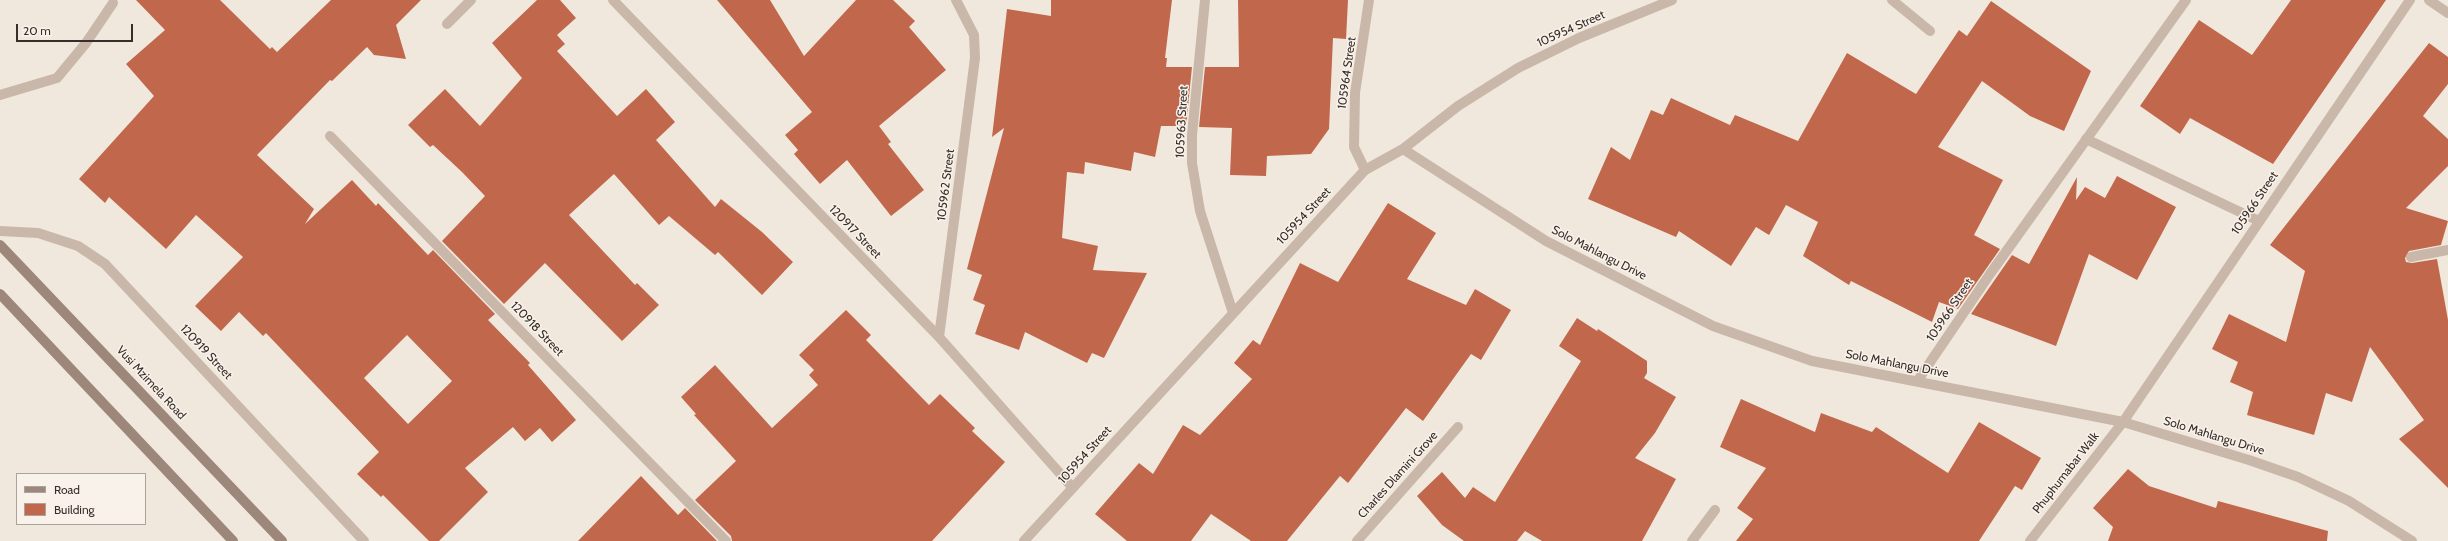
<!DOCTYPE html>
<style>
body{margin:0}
#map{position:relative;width:2448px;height:541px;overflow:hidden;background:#f1e8dd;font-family:Cabin,sans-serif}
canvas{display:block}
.legend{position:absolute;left:16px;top:473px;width:130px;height:52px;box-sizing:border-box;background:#f9f2ea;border:1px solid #aba39d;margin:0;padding:5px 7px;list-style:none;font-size:12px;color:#372d29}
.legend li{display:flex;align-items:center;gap:8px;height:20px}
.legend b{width:20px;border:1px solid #aba39d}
.scale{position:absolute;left:16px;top:24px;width:117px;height:18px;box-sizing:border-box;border:2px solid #372d29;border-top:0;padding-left:5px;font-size:12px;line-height:14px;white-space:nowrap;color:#372d29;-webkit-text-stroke:3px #f9f2ea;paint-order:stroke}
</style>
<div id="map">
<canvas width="2448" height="541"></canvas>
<ul class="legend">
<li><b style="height:5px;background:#9d877b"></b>Road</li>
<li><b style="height:11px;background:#c1684c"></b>Building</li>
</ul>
<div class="scale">20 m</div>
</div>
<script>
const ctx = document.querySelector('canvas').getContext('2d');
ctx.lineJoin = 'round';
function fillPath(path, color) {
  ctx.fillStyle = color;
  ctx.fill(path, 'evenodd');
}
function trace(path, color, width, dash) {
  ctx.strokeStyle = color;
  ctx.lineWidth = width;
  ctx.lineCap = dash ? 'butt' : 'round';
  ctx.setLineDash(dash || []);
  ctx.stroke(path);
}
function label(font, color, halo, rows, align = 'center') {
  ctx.font = font + ' Cabin,sans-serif';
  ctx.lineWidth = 3;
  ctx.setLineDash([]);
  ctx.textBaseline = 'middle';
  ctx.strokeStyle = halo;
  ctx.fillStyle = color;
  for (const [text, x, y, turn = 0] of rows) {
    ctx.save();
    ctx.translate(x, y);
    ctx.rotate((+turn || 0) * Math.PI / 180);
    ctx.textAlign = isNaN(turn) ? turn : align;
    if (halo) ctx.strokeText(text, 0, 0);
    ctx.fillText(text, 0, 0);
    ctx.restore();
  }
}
fillPath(new Path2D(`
 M136,0H220L270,49L272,47L277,52L331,0H421L396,25L406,59L374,55L367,47L332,81L330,80L257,155L314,209L305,224L352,180L376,206L378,203L428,255L433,250L495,314L488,320L530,363L528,365L576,420L552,442L540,428L525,441L513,427L465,468L488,492L439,541H429L383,495L381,497L357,474L379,452L266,333L263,336L239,312L221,331L195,306L243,257L196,215L166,249L109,197L105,203L79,179L154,96L126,64L165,30ZM407,335L452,381L408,424L364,378Z
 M537,0H560L576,18L557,35L565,44L557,51L617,116L646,89L675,122L656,140L715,207L721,199L762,232L793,262L762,295L718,252L715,255L669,216L659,225L614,174L569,215L635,285L637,283L659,305L622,341L545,263L504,304L442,241L485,196L462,172L433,145L430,147L408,125L445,89L480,126L522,78L492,43Z
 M717,0H770L804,56L856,0H893L915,21L909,27L946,70L879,126L891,142L888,144L924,190L891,216L847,160L820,184L794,154L798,150L785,135L812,112Z
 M1051,0H1172L1165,58H1167L1166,67H1192L1186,126H1161L1155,157L1134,152L1131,171L1085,162L1084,174L1067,172L1062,238L1098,246L1093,270L1147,273L1104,358L1092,353L1087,363L1025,332L1019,350L975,334L985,305L973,300L982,275L967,269L1004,128L992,137L1007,9L1051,16Z
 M1238,0H1348L1346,39L1333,38L1329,129L1311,154L1267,156L1266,176L1230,175L1232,128L1199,127L1205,67H1239Z
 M2291,0H2386L2273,164L2190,118L2180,134L2140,106L2199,20L2252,55Z
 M1991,1L2091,71L2064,131L2030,116L1982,81L1938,147L2003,180L1974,235L2000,249L1958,309L1939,302L1932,322L1851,281L1849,285L1803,256L1818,222L1786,205L1769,235L1756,227L1731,266L1679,231L1676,237L1588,199L1611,147L1630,160L1651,110L1663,115L1671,98L1730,125L1735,115L1798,141L1847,53L1916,94L1959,30L1967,36Z
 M2429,43L2448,57V84L2423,116L2448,139V166L2406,208L2448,221L2441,245L2409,251L2405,258L2406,262L2412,263L2437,259L2448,320V488L2399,439L2424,420L2370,347L2352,402L2326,393L2314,435L2247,415L2253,392L2230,382L2238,362L2212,349L2229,314L2286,342L2305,271L2270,245Z
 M2117,176L2176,207L2137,280L2089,254L2056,346L1971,314L2012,255L2029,264L2077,177L2076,200L2085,187L2105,198Z
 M1388,203L1436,233L1407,279L1466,305L1475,289L1511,310L1481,360L1471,354L1423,421L1406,408L1348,483L1340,476L1287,541H1251L1211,514L1191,541H1127L1095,514L1139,463L1153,474L1183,425L1200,435L1252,379L1234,363L1253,340L1260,345L1300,263L1338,282Z
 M846,310L871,335L866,340L929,405L940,394L975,428L972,431L1005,462L932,541H732L731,536L695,500L736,461L694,415L696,414L681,397L715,365L772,428L818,385L809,375L814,370L799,355Z
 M1577,318L1597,331L1598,329L1647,361V373L1644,378L1676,397L1655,433L1635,458L1676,479L1642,541H1542L1525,531L1517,541H1464L1442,525L1417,496L1442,472L1465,498L1473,487L1495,502L1581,361L1559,346Z
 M1741,399L1815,432L1821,413L1872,432L1876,427L1948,473L1979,422L2041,458L2022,490L2015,486L1979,541H1736L1753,519L1737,508L1766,468L1720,447Z
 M2128,469L2149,486L2216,508L2218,501L2328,531L2327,541H2108L2113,527L2093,508Z
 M641,476L678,515L685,508L717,541H578Z`), '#c1684c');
trace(new Path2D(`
 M1892,0L1930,31
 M0,95L57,78L86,43L113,3
 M1365,170L1354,147L1355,93L1369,0
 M2411,257L2448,250`), '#c9b8aa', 10);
trace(new Path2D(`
 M613,0L939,337L1072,487
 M1205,0L1192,135V163L1200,211L1233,313
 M2429,0L2448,13
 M447,24L471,0
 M330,136L726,541
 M2086,139L2259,221
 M1403,149L1546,241L1713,326L1812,361L2123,422L2249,460L2298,477L2349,501L2412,541
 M0,231L38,233L78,246L105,264L364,541
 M939,337L975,58L974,35L956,0
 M1918,380L1990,274L2186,0
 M1024,541L1365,170L1403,149L1458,106L1518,68L1579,38L1672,0
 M1357,541L1458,427
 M1692,541L1715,510
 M2030,541L2123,422L2410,0`), '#c9b8aa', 10);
trace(new Path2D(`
 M0,245L282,541
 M0,294L233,541`), '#9d877b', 10);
label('12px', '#372d29', '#f9f2ea', [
 ["105954 Street",1571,29,-24],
 ["105964 Street",1347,73,-82],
 ["105963 Street",1182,122,-87],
 ["105962 Street",946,185,-83],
 ["105966 Street",2255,203,-56],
 ["105954 Street",1304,216,-47],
 ["120917 Street",855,232,46],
 ["Solo Mahlangu Drive",1599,253,27],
 ["105966 Street",1950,310,-56],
 ["120918 Street",537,329,46],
 ["120919 Street",206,352,47],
 ["Solo Mahlangu Drive",1897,364,11],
 ["Vusi Mzimela Road",151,383,47],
 ["Solo Mahlangu Drive",2214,436,17],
 ["105954 Street",1085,455,-48],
 ["Phuphumabar Walk",2066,473,-52],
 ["Charles Dlamini Grove",1398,475,-48]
]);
</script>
